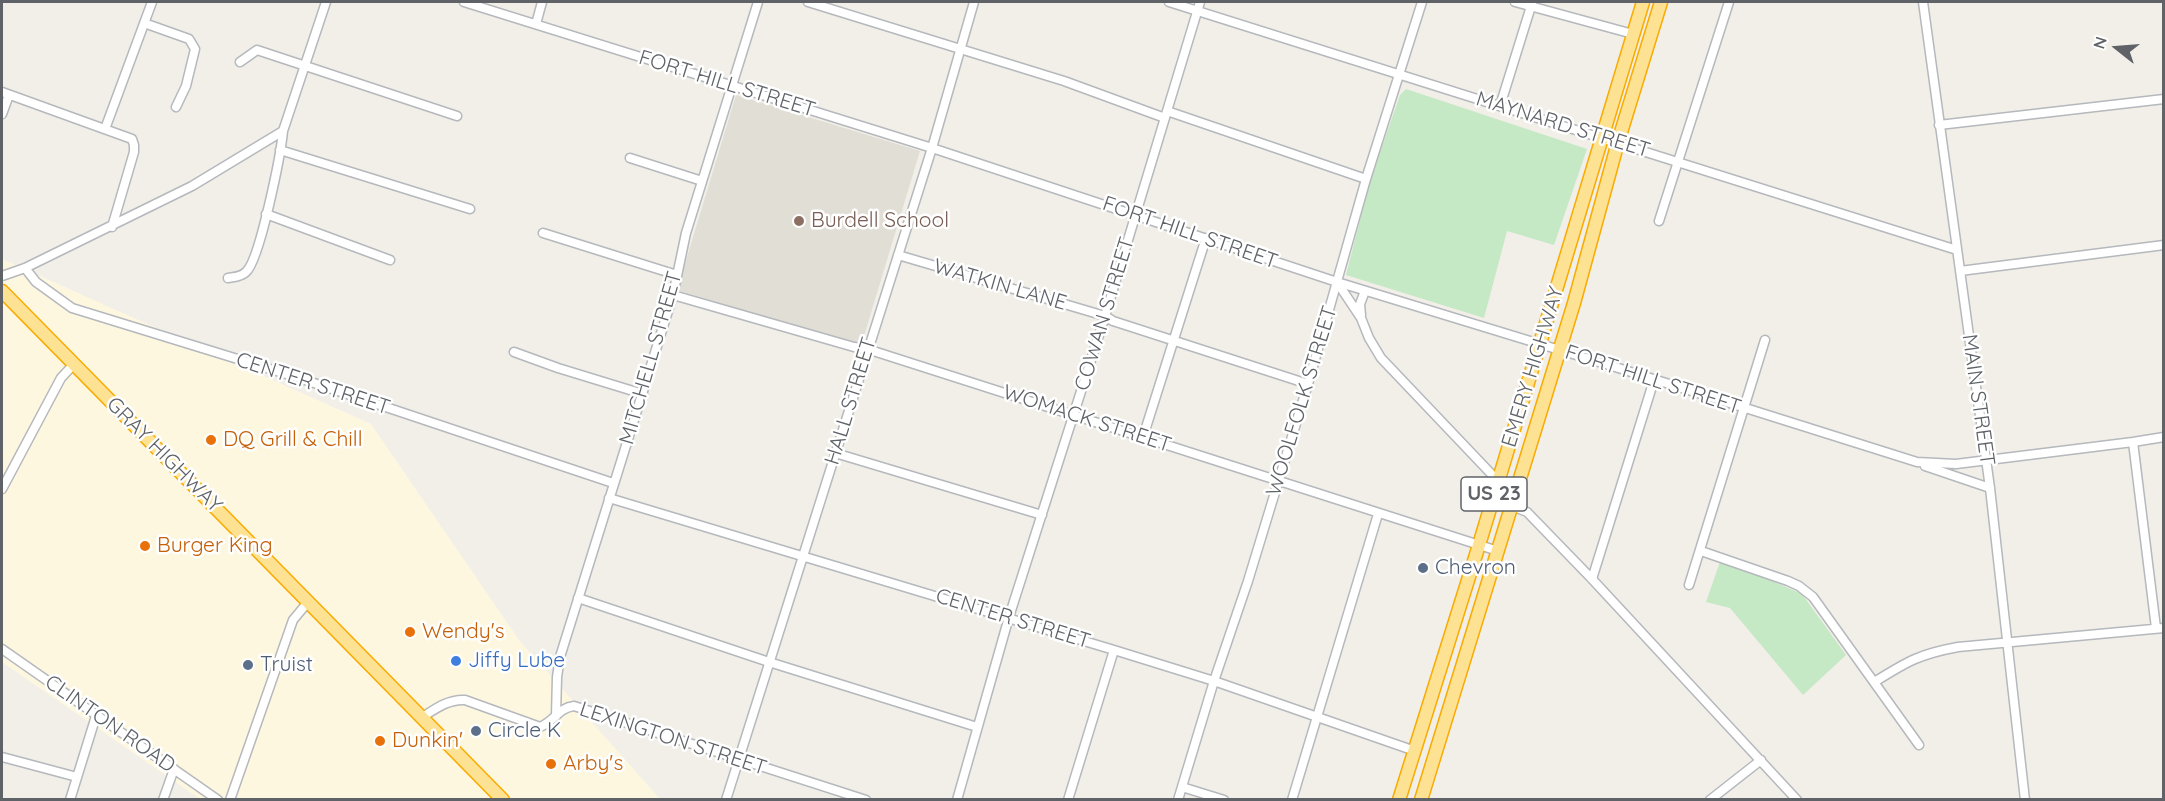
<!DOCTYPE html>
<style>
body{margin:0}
#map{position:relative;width:2165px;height:801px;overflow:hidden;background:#f1efe8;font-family:Quicksand,sans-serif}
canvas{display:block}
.frame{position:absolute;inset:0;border:3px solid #5f6368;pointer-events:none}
.north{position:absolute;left:2087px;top:18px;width:60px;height:60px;-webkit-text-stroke:4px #fff;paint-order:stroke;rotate:287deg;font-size:16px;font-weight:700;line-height:24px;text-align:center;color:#5f6368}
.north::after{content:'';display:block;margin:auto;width:21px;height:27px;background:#5f6368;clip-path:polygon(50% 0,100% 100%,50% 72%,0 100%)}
</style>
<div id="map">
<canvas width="2165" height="801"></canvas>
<div class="frame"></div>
<div class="north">N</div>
</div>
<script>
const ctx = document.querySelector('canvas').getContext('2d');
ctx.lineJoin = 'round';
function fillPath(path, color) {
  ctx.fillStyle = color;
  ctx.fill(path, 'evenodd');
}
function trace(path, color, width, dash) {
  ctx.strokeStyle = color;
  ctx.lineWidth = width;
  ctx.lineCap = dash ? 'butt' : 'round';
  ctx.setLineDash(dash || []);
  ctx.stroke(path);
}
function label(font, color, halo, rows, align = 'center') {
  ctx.font = font + ' Quicksand,sans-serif';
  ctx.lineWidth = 5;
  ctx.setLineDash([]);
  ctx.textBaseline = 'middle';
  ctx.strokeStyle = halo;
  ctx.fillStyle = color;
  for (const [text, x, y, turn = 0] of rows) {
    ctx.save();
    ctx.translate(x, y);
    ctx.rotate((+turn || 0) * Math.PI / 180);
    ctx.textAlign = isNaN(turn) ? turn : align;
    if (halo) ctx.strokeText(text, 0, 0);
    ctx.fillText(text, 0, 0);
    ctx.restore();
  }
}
fillPath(new Path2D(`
 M2,259L371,424L519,640L660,799H200L2,662Z`), '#fef7e0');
fillPath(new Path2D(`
 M736,95L920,151L861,346L677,290Z`), '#e1ded6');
fillPath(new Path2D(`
 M1406,89L1587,149L1554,245L1507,231L1484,318L1346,275L1370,181L1400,95Z
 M1721,559L1802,594L1846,655L1803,695L1730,608L1706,602Z`), '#c5e8c5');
const minor = new Path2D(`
 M464,2L932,148L1337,282L1612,366L1917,462L1956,464L2133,442L2164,437
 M808,2L1064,81L1165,118
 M1169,2L1957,250
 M1515,2L1633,34
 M1923,2L1990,488L2025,800
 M144,23L189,39L195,49L186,86L176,107
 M536,24L542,2
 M240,62L257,50L457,116
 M2,92L132,139L134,145V152L112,227
 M1500,106L1532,3
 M1167,111L1366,179
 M2,114L9,95
 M1939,125L2164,99
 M105,129L152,2
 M280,150L470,209
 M630,158L702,181
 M266,214L390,260
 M1659,221L1729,2
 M543,233L677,275
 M898,255L1105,316L1113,321L1308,384
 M25,268L36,282L72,308L296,377L613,483
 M1960,271L2164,245
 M2,276L25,268L192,186L283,131L326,2
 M228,278C234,277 241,277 246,272C260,260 281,153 283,131
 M1337,282L1361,318L1369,338L1381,358L1498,481
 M673,295L854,347L867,349L1498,551
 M1361,315L1360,304L1365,291
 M514,352L558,368L643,394
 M1143,437L1206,238
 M2133,442L2156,628
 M835,453L1042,515
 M1925,466L1990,488
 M2,489L61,378L74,364
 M609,498L1114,650L1214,681L1415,751
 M1512,506L1527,512L1592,579L1797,800
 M1701,551L1788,581L1799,586L1813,597L1919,745
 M1592,579L1654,380
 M1689,585L1765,340
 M578,598L769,662L977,727
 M2,649L218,800
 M1876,681C1908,661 1920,654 1958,647L2164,628
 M556,716L557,677L560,657L673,295L686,233L758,2
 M421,718C435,709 448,699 465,700L540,727C555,721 558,708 574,706L866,800
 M2,757L77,777
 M1182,787L1224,800
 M70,800L96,716
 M163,800L174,769
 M230,800L293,620L308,602
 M726,800L932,148L974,2
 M957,800L1009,617L1105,316L1200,2
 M1068,800L1114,650
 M1178,800L1214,681L1248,581L1308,384L1366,179L1422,2
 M1292,800L1378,514
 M1710,800L1761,760`);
const highway = new Path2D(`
 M2,291L503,800
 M1399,800L1479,545L1643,2
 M1421,800L1574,303L1618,142L1661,2`);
trace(minor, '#b5b8bc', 11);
trace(highway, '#f9ab00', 15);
trace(minor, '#fff', 8);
trace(highway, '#fde293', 12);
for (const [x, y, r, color] of [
 [799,221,6,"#8d6e63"],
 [211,440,6,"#e8710a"],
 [145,546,6,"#e8710a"],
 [1423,568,6,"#5c6f8a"],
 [410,632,6,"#e8710a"],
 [456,661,6,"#3f7fe0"],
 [248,665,6,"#5c6f8a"],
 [476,731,6,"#5c6f8a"],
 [380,741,6,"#e8710a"],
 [551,764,6,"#e8710a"]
]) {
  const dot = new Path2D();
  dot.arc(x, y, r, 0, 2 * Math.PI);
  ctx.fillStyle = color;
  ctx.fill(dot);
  trace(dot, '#fff', 2);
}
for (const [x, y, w] of [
 [1494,494,66]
]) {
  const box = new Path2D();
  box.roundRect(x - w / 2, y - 17, w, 34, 4.5);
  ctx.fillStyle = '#fff';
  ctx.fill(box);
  trace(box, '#5f6368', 1.5);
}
label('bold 20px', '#5f6368', null, [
 ["US 23",1494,494]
]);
label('21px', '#5f6368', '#fff', [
 ["FORT HILL STREET",727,84,17],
 ["MAYNARD STREET",1563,125,17],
 ["FORT HILL STREET",1190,233,19],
 ["WATKIN LANE",1000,285,16],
 ["COWAN STREET",1105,314,-73],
 ["MITCHELL STREET",651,358,-74],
 ["EMERY HIGHWAY",1533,367,-73],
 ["FORT HILL STREET",1653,380,18],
 ["CENTER STREET",313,384,18],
 ["MAIN STREET",1978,400,82],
 ["HALL STREET",851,401,-73],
 ["WOOLFOLK STREET",1302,401,-73],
 ["WOMACK STREET",1087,419,18],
 ["GRAY HIGHWAY",164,455,45],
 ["CENTER STREET",1013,619,17],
 ["CLINTON ROAD",110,724,35],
 ["LEXINGTON STREET",673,739,18]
]);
label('21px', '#785e54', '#fff', [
 ["Burdell School",811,221]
], 'left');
label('21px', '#c56008', '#fff', [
 ["DQ Grill & Chill",223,440],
 ["Burger King",157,546],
 ["Wendy's",422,632],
 ["Dunkin'",392,741],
 ["Arby's",563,764]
], 'left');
label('21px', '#4e5e75', '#fff', [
 ["Chevron",1435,568],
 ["Truist",260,665],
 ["Circle K",488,731]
], 'left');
label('21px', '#366cbe', '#fff', [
 ["Jiffy Lube",468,661]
], 'left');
</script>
